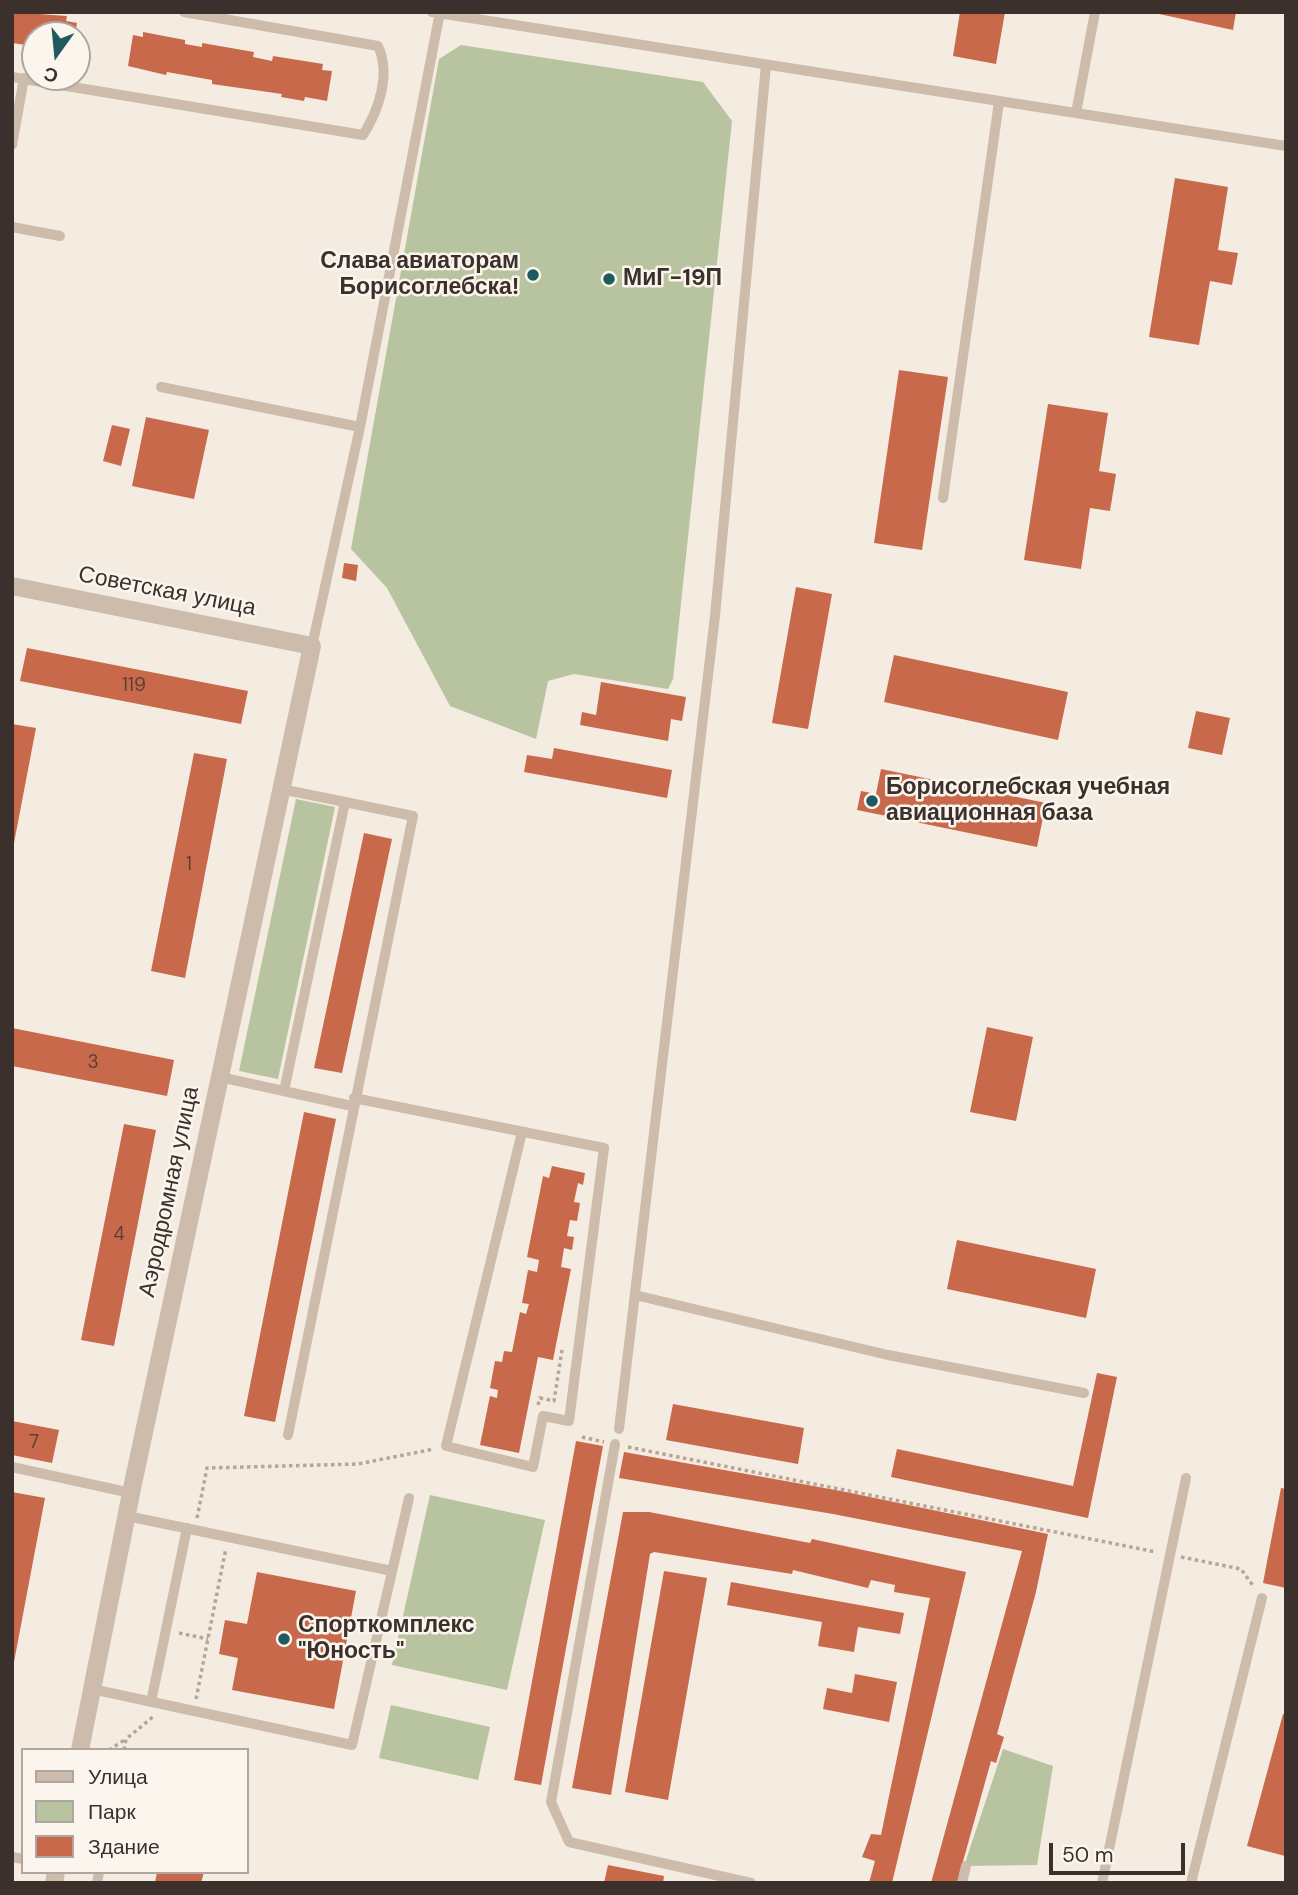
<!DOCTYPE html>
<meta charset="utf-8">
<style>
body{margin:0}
#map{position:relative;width:1298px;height:1895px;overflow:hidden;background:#f4ebe1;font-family:"DM Sans",sans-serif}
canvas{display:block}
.frame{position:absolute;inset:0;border:14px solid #3b302b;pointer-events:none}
.legend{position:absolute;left:21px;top:1748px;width:228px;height:126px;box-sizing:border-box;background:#fbf5ee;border:2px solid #aea6a0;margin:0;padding:9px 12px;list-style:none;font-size:21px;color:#3b302b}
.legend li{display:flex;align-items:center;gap:14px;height:35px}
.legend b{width:35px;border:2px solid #aea6a0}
.north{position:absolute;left:21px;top:21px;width:70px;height:70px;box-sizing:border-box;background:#fbf5ee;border:2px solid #aea6a0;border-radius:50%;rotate:195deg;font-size:19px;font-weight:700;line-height:28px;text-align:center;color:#3b302b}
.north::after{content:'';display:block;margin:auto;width:24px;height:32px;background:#1f5a5e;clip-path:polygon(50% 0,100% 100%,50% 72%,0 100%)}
.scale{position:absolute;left:1049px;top:1843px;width:136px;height:32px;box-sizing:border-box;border:4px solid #3b302b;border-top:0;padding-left:9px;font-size:21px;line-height:24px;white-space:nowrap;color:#3b302b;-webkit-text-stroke:5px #fbf5ee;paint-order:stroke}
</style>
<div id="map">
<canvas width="1298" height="1895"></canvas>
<div class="frame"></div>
<ul class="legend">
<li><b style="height:9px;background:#cdbbac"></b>Улица</li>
<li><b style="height:19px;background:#b8c4a0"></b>Парк</li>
<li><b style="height:19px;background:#c8694b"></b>Здание</li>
</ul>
<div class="north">С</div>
<div class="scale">50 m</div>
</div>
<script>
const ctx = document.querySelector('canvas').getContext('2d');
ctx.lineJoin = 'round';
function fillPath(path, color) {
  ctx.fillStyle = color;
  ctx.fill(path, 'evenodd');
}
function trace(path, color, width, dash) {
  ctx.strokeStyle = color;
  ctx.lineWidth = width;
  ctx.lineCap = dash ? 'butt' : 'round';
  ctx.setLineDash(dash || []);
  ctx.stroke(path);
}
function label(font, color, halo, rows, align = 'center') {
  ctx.font = font + ' "DM Sans",sans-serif';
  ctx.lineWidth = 5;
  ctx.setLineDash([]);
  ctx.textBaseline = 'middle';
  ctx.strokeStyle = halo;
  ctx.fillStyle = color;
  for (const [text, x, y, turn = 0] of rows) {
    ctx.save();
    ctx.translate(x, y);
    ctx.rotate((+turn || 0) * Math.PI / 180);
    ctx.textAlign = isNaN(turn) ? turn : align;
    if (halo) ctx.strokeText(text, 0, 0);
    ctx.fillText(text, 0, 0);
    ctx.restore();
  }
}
fillPath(new Path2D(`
 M461,45L703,82L732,121L673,679L668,689L574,674L548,681L536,739L450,706L387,588L351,549L439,59Z
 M296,799L335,807L278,1079L239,1071Z
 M430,1495L545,1520L507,1690L392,1665Z
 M391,1705L490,1727L478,1780L379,1758Z
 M1003,1749L1053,1766L1037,1865L964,1866Z`), '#b8c4a0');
fillPath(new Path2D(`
 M12,12L67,16L66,21L77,23L75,35H35V50L26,49V45L12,43Z
 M960,12H1005L996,64L953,56Z
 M1150,12H1236L1233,30Z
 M143,32L185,40V44L202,47V43L254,52L253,57L272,61L273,56L323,64L322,70L332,71L327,101L305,97L304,101L281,97L282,94L212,84V80L167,72L166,75L128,66L133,35L143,37Z
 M1175,178L1228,187L1218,250L1238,253L1232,285L1210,281L1199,345L1149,337Z
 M899,370L948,377L922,550L874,543Z
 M1048,404L1108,413L1099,471L1116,474L1110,511L1090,508L1081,569L1024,560Z
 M146,417L209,430L194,499L132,486Z
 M112,425L130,429L121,466L103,461Z
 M344,563L358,565L356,581L342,578Z
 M796,587L832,594L808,729L772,723Z
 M27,648L248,691L241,724L20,681Z
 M894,655L1068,692L1058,740L884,702Z
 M601,682L686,697L682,721L671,719L668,741L580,725L582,712L596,715Z
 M1196,711L1230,718L1222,755L1188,748Z
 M12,724L36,728L14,843L12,842Z
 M554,748L672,770L667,798L524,772L527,755L552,759Z
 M194,753L227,759L185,978L151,971Z
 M881,769L1046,803L1037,847L857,810L861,791L876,794Z
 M364,833L392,839L342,1073L314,1068Z
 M987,1027L1033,1037L1016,1121L970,1112Z
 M12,1028L174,1060L167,1096L12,1066Z
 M304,1112L336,1119L275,1422L244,1416Z
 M124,1124L156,1130L114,1346L81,1340Z
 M552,1166L585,1173L583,1185L578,1183L574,1202L580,1203L577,1221L570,1220L567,1236L574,1237L572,1250L564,1248L561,1267L571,1269L553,1360L538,1357L519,1453L480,1445L490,1396L497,1398L498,1390L490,1388L495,1361L502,1362L504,1351L512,1352L520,1312L526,1314L529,1304L522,1303L528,1270L537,1272L539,1260L527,1257L543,1176L549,1178Z
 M957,1240L1096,1269L1086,1318L947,1289Z
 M1097,1373L1117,1377L1088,1518L891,1477L897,1449L1073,1486Z
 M673,1404L804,1428L798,1464L666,1440Z
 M12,1421L59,1430L52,1463L12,1455Z
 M576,1441L603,1446L541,1785L514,1780Z
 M624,1452L841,1491L1048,1534L1036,1592L997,1734L1004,1737L996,1763L991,1761L957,1883H931L1022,1551L833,1514L619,1478Z
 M1281,1488L1286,1489V1588L1263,1583Z
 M12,1492L45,1498L14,1662H12Z
 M623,1512H649L810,1543L812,1539L966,1572L892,1883H869L875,1861L862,1857L871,1834L881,1835L930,1598L894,1592L895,1585L871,1580L868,1588L793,1570L792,1574L654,1552L650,1554L611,1795L572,1788Z
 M664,1571L707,1578L668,1800L625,1792Z
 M257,1572L356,1591L334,1709L232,1690L238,1658L219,1654L225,1620L247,1624Z
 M731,1582L904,1613L900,1634L858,1627L854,1652L818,1646L822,1622L727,1605Z
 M855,1674L897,1682L889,1722L823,1709L827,1688L852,1693Z
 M1283,1714L1286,1715L1285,1856L1247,1846Z
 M608,1865L664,1876L663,1883H604Z
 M157,1872H204L201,1883H155Z`), '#c8694b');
trace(new Path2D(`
 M538,1405L540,1398L554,1401L562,1350
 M582,1437L604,1442
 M628,1447L1156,1552
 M197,1518L207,1468L358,1464L434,1449
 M1181,1557L1241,1569L1254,1587
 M179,1633L208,1639
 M196,1699L226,1548
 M109,1750L126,1739
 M124,1750L126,1739L154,1716`), '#b9a596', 3.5, [3.5, 3.5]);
trace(new Path2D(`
 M432,12L1286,146
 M12,77L363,135C379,110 391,74 378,46L184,12
 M1076,113L1095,12
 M12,145L24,78
 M12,227L60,236
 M161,387L360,427
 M943,498L999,102
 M312,646L360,427L440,12
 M281,789L345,802
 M220,1077L352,1106
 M284,1091L345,802L413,816L288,1435
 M354,1098L604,1148L569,1421L543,1416L533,1467L446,1446L522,1132
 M635,1295L888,1355L1084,1393
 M619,1429L715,616L766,65
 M615,1444L551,1802L569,1842L751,1883
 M12,1467L131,1493
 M127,1516L392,1571
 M92,1689L352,1745L409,1498
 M151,1702L187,1528
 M12,1857L23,1859
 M97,1883L99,1872
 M962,1883L966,1866
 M1102,1883L1186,1478
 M1191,1883L1262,1598`), '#cdbbac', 10);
trace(new Path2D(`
 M12,586L312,646L131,1493L80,1750
 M54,1883L56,1872`), '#cdbbac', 18);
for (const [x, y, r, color] of [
 [533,275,7,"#1f5a5e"],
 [609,279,7,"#1f5a5e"],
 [872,801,7,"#1f5a5e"],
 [284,1639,7,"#1f5a5e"]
]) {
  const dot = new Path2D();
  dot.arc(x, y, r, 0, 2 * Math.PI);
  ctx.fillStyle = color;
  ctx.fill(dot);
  trace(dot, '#fbf5ee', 2.5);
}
label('19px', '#5e3e33', null, [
 ["119",134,686],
 ["1",189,865],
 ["3",93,1063],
 ["4",119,1235],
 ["7",34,1443]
]);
label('bold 23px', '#3b302b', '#fbf5ee', [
 ["Слава авиаторам",519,262,"right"],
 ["Борисоглебска!",519,288,"right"],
 ["МиГ-19П",623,279],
 ["Борисоглебская учебная",886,788],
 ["авиационная база",886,814],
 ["Спорткомплекс",298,1626],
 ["\"Юность\"",298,1652]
], 'left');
label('23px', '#3b302b', '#fbf5ee', [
 ["Советская улица",167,592,11],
 ["Аэродромная улица",170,1192,-78]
]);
</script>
